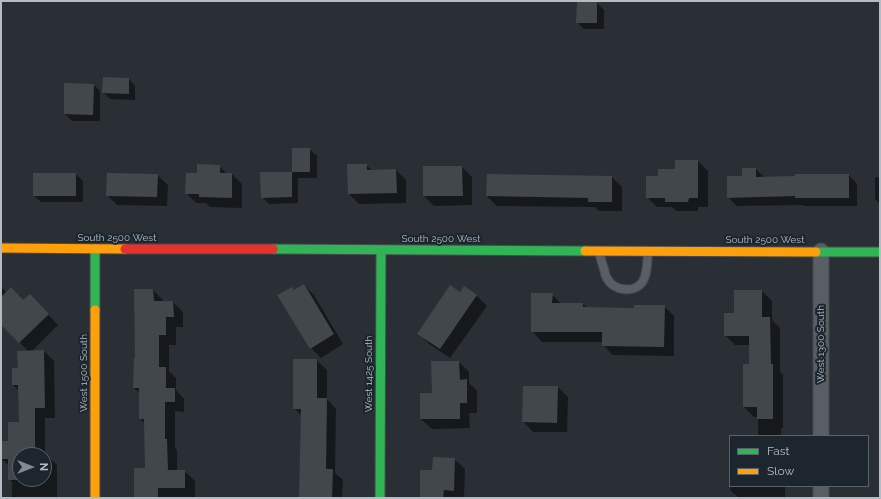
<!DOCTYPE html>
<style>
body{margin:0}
#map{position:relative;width:881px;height:499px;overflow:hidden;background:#292f34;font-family:Raleway,sans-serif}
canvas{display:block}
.frame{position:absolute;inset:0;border:2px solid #b3bcc5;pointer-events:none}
.legend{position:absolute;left:729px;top:435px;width:140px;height:52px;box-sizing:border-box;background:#1d262e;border:1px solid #59626a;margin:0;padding:5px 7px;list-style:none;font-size:12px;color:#b3bcc5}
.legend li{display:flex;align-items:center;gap:8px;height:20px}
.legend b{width:20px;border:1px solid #59626a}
.north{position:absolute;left:12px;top:447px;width:40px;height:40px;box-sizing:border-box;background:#1d262e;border:1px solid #59626a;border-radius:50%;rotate:90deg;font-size:11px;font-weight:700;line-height:16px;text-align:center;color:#b3bcc5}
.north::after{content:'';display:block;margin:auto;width:14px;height:18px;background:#838b92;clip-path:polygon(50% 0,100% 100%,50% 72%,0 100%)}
</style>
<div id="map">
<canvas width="881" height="499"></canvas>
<div class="frame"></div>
<ul class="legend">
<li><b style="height:5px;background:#30b455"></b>Fast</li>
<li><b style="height:5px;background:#ff9f0a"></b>Slow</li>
</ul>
<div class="north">N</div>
</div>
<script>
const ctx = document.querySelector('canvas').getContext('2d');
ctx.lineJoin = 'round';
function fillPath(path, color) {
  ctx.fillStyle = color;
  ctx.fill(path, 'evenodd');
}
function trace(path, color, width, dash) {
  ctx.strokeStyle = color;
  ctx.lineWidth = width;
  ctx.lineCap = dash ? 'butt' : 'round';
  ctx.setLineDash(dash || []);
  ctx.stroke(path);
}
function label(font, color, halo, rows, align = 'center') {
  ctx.font = font + ' Raleway,sans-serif';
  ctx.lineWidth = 4;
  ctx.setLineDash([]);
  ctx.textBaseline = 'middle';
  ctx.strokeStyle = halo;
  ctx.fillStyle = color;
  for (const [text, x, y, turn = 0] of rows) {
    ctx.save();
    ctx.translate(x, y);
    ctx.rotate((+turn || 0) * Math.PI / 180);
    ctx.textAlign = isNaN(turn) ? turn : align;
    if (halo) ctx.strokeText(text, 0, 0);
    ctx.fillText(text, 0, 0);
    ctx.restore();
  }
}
fillPath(new Path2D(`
 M597,3L604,10V29H584L577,22Z
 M129,79L135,86V100L110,99L103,92Z
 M93,84L100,91V121H72L65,114Z
 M293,150H310L317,156V178H298V203L269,204L262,197L261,173H293Z
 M698,161L708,171V207H698V211H676L672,207H657L647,197L659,177Z
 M366,165L372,170H396L406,180V203L359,204L349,194Z
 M219,166L227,174H232L242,184V208L210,207L206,203H196L186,193L198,174Z
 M462,167L472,177V205L434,206L424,196Z
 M756,169L765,178L849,175L857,184V206H804L803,205L737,206L728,197L743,177Z
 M76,174L83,181V202H41L34,196Z
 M157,175L168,185L167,206L117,205L107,195Z
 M612,177L622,187V211H599L595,207L497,206L487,196Z
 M875,177H880V204L875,199Z
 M304,285L314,295L343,344L321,358L311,348L295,291Z
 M1,287L7,293L24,301L30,295L58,325L31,352L44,351L54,361L55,418H45V455H46L57,465V498H12V482L9,479V466L1,458V442H9L20,423L19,391L13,385L19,369L29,352L1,323ZM20,455H44V479H20Z
 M464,287L477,296L487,306L450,358L429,344L419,334L460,293Z
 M153,290L163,300V302H173L183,312V327H176V345H169V371L176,378V390L184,399V412L175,411V448L177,450V471H184L195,481V498H136L135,497L146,469L145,424L140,419V393L134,388Z
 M762,291L772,301V320L780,328V372L783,375V428H781V436H758V417H754L744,407L750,365V345H735L725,335L735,314Z
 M552,294L561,304H583L587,308L635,309L664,306L674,316V356L613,355L603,345V342H542L532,331Z
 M316,360L327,370V399L336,409L335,473L343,480L342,498H300L302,416L294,408Z
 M459,362L469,372V383L477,391V413H469L470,428L432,429L421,419L433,394Z
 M558,387L568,397L567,432H533L523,421Z
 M454,459L465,469L464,498H421L433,471Z
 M731,486H785V498H739L730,490Z`), '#0007');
fillPath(new Path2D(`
 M577,2H597V23H576Z
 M103,77L129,78V94L102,93Z
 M64,83L94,84L93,115L64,114Z
 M292,148H310V172H292V197L261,198L260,172H292Z
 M675,160H698V198H689L688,202H665V198H646V176H658V169H675Z
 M197,164L220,165V173H232V198L199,197V194H185L186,173H197Z
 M347,164H367V170L396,169L397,193L348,194Z
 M423,166H462L463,196H423Z
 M742,168H756V177L795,176V174H849V198H795V196L727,198V176H742Z
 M33,173H76V196H33Z
 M107,173L158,174L157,197L106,196Z
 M487,174L612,176V202H588V198L486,196Z
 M304,284L334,334L310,349L277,295L292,287L294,290Z
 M450,285L460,292L464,286L477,295L440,349L417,334Z
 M11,287L23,300L30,294L49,314L19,343L1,325V297Z
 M134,289H153L154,301H173L174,317H166V335H159V367H166V388H175V402H165V439H167L168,470H185V488H158V497H134V468H145L144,419H139V388H133L134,358H135Z
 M734,290H762V317H770L771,364H773V419H757V407H743V364H749V336H724V313H734Z
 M531,293H553L552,303H583V307L634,308V305H665L664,347L602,346V332H531Z
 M44,350L45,408H35V454H47V480H8V459H1V441H8V422H19L18,385H12V368H18L17,351ZM20,455H44V479H20Z
 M293,359H317V398H327L326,469H333L332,498H299L301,409H293Z
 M431,361H459L460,380L467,379V403H460V419H420V393H432Z
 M523,386H558L557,423L522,422Z
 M433,457L455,458L454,491L444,490L443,498H420V470H432Z`), '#42474c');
const lane = new Path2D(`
 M599,251C600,257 602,263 604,269C605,272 605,276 607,278C613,291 635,294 643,281C648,273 647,261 648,251`);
const street = new Path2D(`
 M821,436V251
 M821,498V486`);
const fast = new Path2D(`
 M95,249V310
 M273,249L585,251
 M816,252H880
 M380,498L381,250`);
const slow = new Path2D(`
 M1,248L125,249
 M585,251L816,252
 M95,310V498`);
const jam = new Path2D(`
 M125,249H273`);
trace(lane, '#474b4f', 10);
trace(street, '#474b4f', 17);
trace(fast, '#474b4f', 11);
trace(slow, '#474b4f', 11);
trace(jam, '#474b4f', 11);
trace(lane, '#585e63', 8);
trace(street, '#585e63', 15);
trace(fast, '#30b455', 9);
trace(slow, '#ff9f0a', 9);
trace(jam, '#e5322d', 9);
label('10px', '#b3bcc5', '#1d262e', [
 ["South 2500 West",117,238],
 ["South 2500 West",441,239],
 ["South 2500 West",765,240],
 ["West 1300 South",821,344,-90],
 ["West 1500 South",84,373,-90],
 ["West 1425 South",369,374,-90]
]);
</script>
